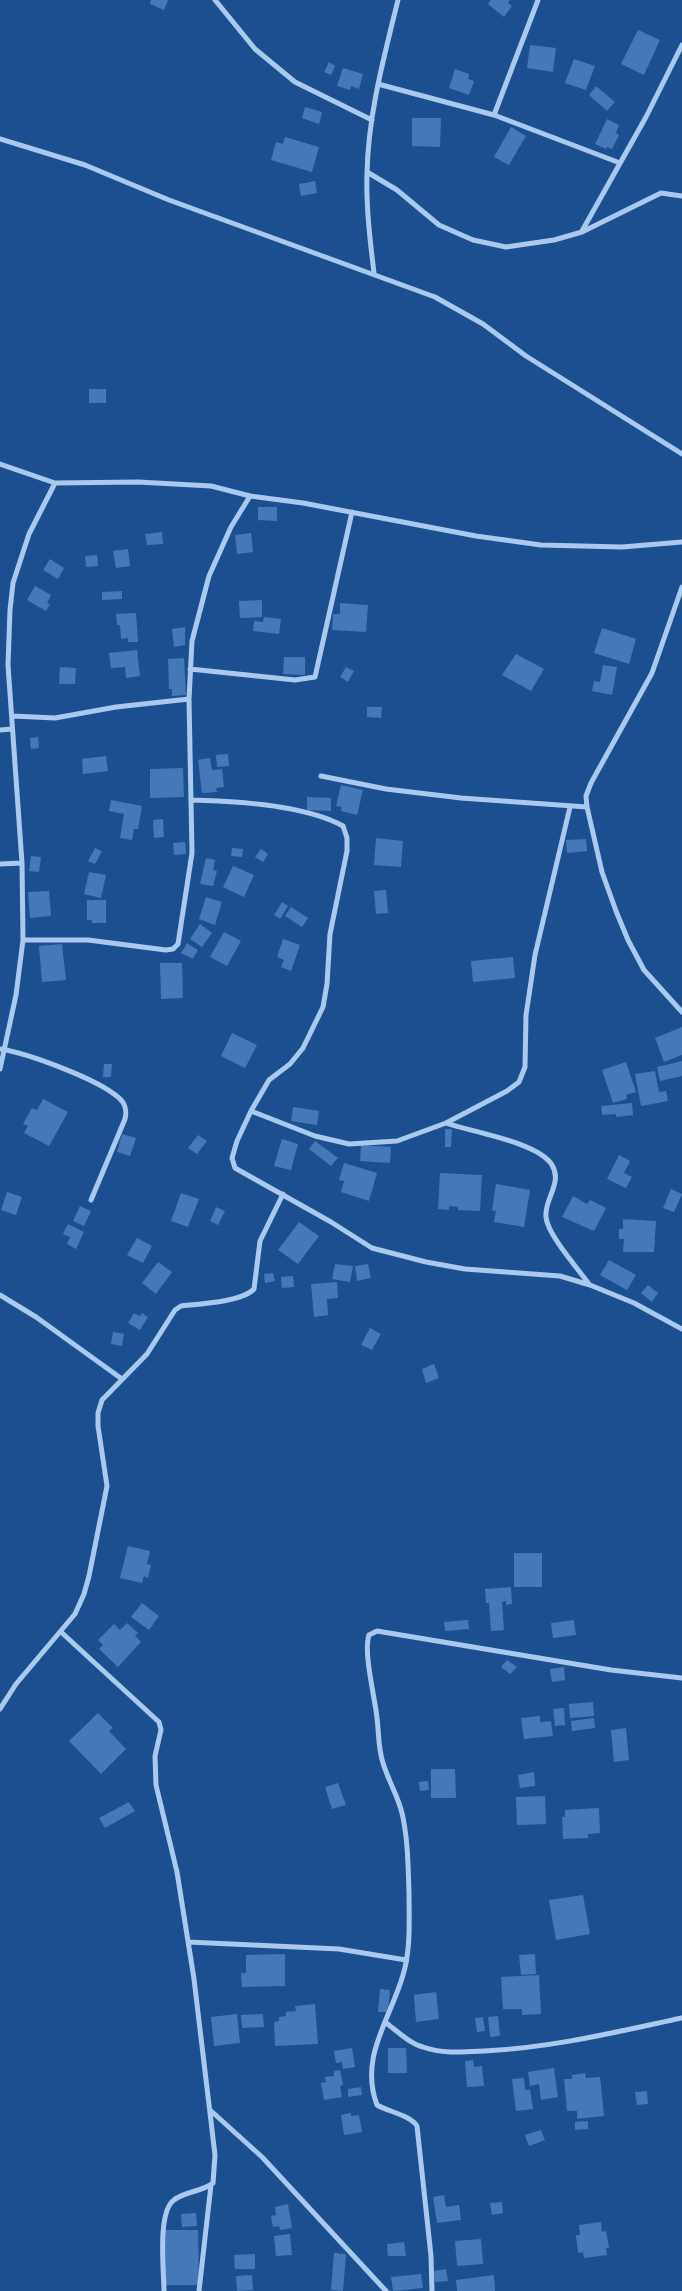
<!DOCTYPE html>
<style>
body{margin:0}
canvas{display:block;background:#1b4f8f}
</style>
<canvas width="682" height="2291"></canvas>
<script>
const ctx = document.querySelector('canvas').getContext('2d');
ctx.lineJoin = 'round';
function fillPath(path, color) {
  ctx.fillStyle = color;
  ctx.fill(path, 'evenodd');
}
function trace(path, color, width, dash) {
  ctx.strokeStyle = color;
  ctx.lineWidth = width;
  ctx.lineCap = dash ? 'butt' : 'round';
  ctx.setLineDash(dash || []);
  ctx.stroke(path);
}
fillPath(new Path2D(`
 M151,0H168L164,10L150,4Z
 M491,0H510L508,3L512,6L504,17L488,4Z
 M638,30L660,40L644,75L621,64Z
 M530,45L556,48L553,72L527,68Z
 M574,59L595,66L586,90L565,83Z
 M329,62L335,66L331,75L324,72Z
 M343,68L363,74L359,89L351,86L350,90L337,86Z
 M455,69L469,74L468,79L474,81L469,95L449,88Z
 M596,86L615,102L607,111L589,95Z
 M305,107L322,112L319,124L302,118Z
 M412,118H441L440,147L412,146Z
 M607,119L619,125L616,133L619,135L612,149L607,147L606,149L595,144Z
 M511,127L526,136L509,165L494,157Z
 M285,137L319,147L312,172L271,160L276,142L283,144Z
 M315,181L317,193L301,196L299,184Z
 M89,389H106V403H89Z
 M258,507H277V521L258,520Z
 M162,532L163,544L147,545L145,534Z
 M251,533L253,552L237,554L235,535Z
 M128,549L130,566L116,568L113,551Z
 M97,555L98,566L86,567L85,556Z
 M50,559L64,568L58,579L43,570Z
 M35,586L51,595L47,603L50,604L46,611L27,600Z
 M122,591V599L102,600V592Z
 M262,600V617L240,618L239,601Z
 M340,603L368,605L366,632L332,630L333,614H340Z
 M136,613L138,642H128V638L121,639L120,625H117L116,614Z
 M264,617L281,619L279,634L253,631L254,621L263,622Z
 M185,627V645L174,647L172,629Z
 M602,628L636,639L629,664L594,653Z
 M137,650L140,676L126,678L125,667L111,668L109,653Z
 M516,654L544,669L531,691L502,675Z
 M284,657H305V675L283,674Z
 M184,658L186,695L172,696V689H169L168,659Z
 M603,665L617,667L612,695L592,691L594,681L600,682Z
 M60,667L76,668L75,684H59Z
 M346,667L354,671L348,682L340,677Z
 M367,707H382L381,718L367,717Z
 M38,737L39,748L31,749L30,738Z
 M228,754L229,766L217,767L216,755Z
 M106,756L108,771L83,774L82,759Z
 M210,758L212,770L222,769L224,787L216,788L217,792L202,793L198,760Z
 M183,768L184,797L150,798V769Z
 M341,785L363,790L357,815L341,811L342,807L336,806Z
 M307,797L331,798V811L307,810Z
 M111,800L142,806L138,829H134L132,840L120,838L124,814L109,811Z
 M163,819L164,837L154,838L153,820Z
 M376,838L403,841L401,867L374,865Z
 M586,839L587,851L567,853L566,840Z
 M185,842L186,854L174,855L173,843Z
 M95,848L102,851L95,864L88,861Z
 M232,848L243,849L242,857L231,856Z
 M261,849L268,854L263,862L255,857Z
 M31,856L41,857L39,872L29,871Z
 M206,858L215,860L213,870L217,871L213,886L200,884Z
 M233,866L254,875L244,897L223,887Z
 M89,872L106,875L101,898L84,894Z
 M386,890L388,913L376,914L374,891Z
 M49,891L51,916L30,918L28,892Z
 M206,897L222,902L215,925L199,919Z
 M87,900H106V923H92V920H87Z
 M282,902L288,906L280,919L274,915Z
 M291,907L308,918L302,927L285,916Z
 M200,924L212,933L202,947L190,939Z
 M224,932L241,941L227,966L210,957Z
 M283,939L300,945L291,971L281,967L284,960L277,957Z
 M187,943L198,950L193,959L181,953Z
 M62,944L66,980L42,982L39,946Z
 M513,957L515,978L473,982L471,961Z
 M160,963H182L183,998L161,999Z
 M682,1027V1055L664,1062L655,1038Z
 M232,1033L257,1045L245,1068L221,1056Z
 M682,1061V1076L660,1081L657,1067Z
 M626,1062L636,1092L626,1095L627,1099L613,1103L602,1070Z
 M104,1064H112L111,1077H103Z
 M655,1071L659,1092L666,1091L668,1101L641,1106L635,1074Z
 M43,1099L68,1112L49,1146L24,1133L28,1126L23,1124L32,1108L37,1110Z
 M632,1103L633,1115L616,1117V1114L602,1115L601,1106Z
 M293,1107L319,1111L317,1125L291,1121Z
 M445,1129H452L451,1147H445Z
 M122,1134L136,1138L130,1156L117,1152Z
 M198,1135L207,1141L197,1154L188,1148Z
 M282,1139L298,1144L291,1170L274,1166Z
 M315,1141L338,1158L331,1166L309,1149Z
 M361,1145L391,1147L390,1163L360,1161Z
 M619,1155L630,1161L624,1173L632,1177L626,1188L607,1179Z
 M344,1163L377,1173L369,1201L341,1192L344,1181L339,1180Z
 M440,1173L482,1175L480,1211L458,1210V1207L449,1206V1210L438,1209Z
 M496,1184L530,1190L524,1227L494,1222L496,1211L492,1210Z
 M671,1189L682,1194L674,1212L663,1208Z
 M7,1192L22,1197L16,1215L1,1210Z
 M181,1193L199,1199L188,1227L171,1221Z
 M573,1196L587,1204L590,1200L606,1208L594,1231L562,1217Z
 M80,1206L91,1211L84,1226L73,1221Z
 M216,1207L225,1211L218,1225L210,1221Z
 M623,1219L656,1221L654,1252H623L624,1239H619V1229H623Z
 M299,1222L319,1236L298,1264L278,1250Z
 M68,1224L84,1232L76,1249L67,1244L70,1237L63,1234Z
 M137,1238L152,1246L143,1263L127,1255Z
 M609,1260L636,1275L627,1290L600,1275Z
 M158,1262L172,1272L156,1294L142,1283Z
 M335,1264L353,1266L350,1282L332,1279Z
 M368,1264L371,1278L357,1281L355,1266Z
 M273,1273L275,1281L265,1283L264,1274Z
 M293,1276L294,1287L282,1288L281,1277Z
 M337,1282L338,1298L327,1299L328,1315L314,1317L311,1284Z
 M648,1285L658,1293L652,1302L641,1293Z
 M134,1313L140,1316L142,1313L148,1317L140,1330L128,1323Z
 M370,1328L381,1334L372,1350L361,1345Z
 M113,1332L124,1334L122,1346L111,1344Z
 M434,1364L439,1378L426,1383L422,1369Z
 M128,1546L150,1551L147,1564L151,1565L148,1578L144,1576L142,1583L120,1578Z
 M514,1553H542V1587H514Z
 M511,1587L512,1604L506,1605V1601L502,1602L504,1630L491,1631L489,1603H486L485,1589Z
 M142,1603L159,1616L149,1630L131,1617Z
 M468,1620L469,1629L445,1631L444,1622Z
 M574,1620L576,1635L553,1638L551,1623Z
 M127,1623L138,1633L135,1636L141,1642L118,1667L99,1649L103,1645L98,1640L114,1624L120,1630Z
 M507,1660L517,1667L510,1674L501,1667Z
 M564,1667L565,1680L552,1682L550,1669Z
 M593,1702L594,1716L570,1718L569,1704Z
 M564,1708L565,1725L555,1726L553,1709Z
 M98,1713L113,1728L109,1731L126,1749L101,1774L69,1741Z
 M540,1716V1722L551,1721L553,1736L524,1739L521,1718Z
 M594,1718L595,1728L572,1731L571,1721Z
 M626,1728L629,1760L614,1762L611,1730Z
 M431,1769H455L456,1798H431Z
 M534,1772L535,1786L520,1788L518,1775Z
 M428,1781L429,1790L420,1791L419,1782Z
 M338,1783L346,1805L332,1809L325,1787Z
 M545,1796L546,1824L517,1825L516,1797Z
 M129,1802L135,1811L105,1828L99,1818Z
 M599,1808L600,1833L588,1834V1838L563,1839L562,1817H565V1810Z
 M583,1895L590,1934L556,1940L549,1900Z
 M285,1954V1986L242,1987L241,1973H246V1955Z
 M535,1954L536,1974L521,1975L519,1955Z
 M539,1975L541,2014L522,2015V2009H503L501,1977Z
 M380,1989L390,1990L388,2012H378Z
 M436,1992L439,2019L416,2022L414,1995Z
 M315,2004L318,2044L275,2046L274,2022L279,2021V2017L286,2016V2012L296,2011L295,2006Z
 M237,2014L240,2043L214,2046L211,2017Z
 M263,2014L264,2027L242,2028L241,2015Z
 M498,2016L500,2036L490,2037L488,2017Z
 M483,2017L485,2031L477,2032L475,2018Z
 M352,2048L355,2067L343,2069L342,2062L336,2063L334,2051Z
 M388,2048H406L407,2073H388Z
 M473,2060L474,2067L482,2066L484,2086L467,2087L465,2061Z
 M554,2068L558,2097L541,2100L539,2084L530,2086L528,2072Z
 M340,2070L343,2085L340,2086L342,2097L324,2100L321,2083L326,2082L325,2077L334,2076V2071Z
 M585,2073L586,2078L600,2077L604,2116L577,2119V2111H567L564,2079H572V2075Z
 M524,2078L525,2090L530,2089L533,2109L516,2111L512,2079Z
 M361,2087L362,2095L348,2097V2089Z
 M647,2091L648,2104L637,2105L635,2092Z
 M351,2113V2116L359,2115L362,2132L344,2135L341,2115Z
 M588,2121V2129L575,2130V2122Z
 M541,2130L545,2140L529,2146L525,2135Z
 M444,2195L446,2207L459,2205L461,2220L437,2223L433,2197Z
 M502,2202L503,2213L492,2215L490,2203Z
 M288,2204L292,2228L280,2230L279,2226L273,2227L271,2216L276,2215L275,2207Z
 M196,2213L197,2226L182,2227L181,2214Z
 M601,2222L602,2232L606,2231L609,2248H606L607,2255L584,2258L583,2252L578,2253L576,2235H580L579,2225Z
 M164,2230H198L199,2285H165Z
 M290,2234L292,2255L276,2256L274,2236Z
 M481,2239L483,2264L457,2266L455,2241Z
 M404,2242L406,2256H388L387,2244Z
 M334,2253L346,2254L343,2291L331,2290Z
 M255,2254V2269H235L234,2255Z
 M446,2269L448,2281L435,2282L434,2271Z
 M421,2274L423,2288L393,2291L391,2277Z
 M252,2275L253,2290L237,2291L236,2276Z
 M494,2275L495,2291H457L456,2280Z`), '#4478b7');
trace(new Path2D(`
 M215,0L255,49L295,82L372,120
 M378,84L494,115L620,163
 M494,115L538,0
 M0,139L85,165L169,200L435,297L483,324L526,356L682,454
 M367,172L397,190L439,225L473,240L506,247L554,240L582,232L661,193L682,196
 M582,231L646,117L682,45
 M374,273C370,240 366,207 367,174C368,115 384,57 398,0
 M0,464L55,483L138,482L211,486L250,496L303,503L476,536L541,545L622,547L682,542
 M682,587L652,673L591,783L586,796L587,807L602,872L616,911L628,940L644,970L682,1012
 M190,669L295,680L315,677L352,512
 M13,716L55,718L116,707L189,699
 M0,730L12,729
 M321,776L386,789L461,798L587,807
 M192,800C236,801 305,805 343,826L347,838V851L330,934L327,984L323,1007L303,1048L290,1064L269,1080L251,1111L237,1141L232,1158L235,1168L331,1222L372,1248L426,1262L465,1269L560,1276L590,1285L634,1303L682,1329
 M0,864L22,863
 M23,940H88L166,950L173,949L178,944L192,853L189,699L192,641L209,576L231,527L250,496
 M0,1049C27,1053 98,1079 119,1098C125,1103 127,1111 125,1119L91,1200
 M0,1069L16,995L23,940L22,863L8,665L10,610L13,583L29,534L55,483
 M251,1111L315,1136L349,1144L397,1141L446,1123L507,1091L519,1082L525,1067L526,1015L535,955L570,807
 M446,1123C471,1132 538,1142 552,1165C563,1183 544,1199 546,1217C547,1234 579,1270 589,1284
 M0,1295L36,1317L122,1379
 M61,1632L159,1722L161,1730L155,1756L156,1785L177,1872L194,1979L215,2155L213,2183C202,2192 185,2191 174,2200C157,2212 164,2271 164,2291
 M0,1709L16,1684L75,1614L84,1594L89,1576L107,1486L98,1426V1413L102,1400L147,1354L175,1310L181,1306C199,1304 242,1302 254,1289L260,1241L283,1194
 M188,1942L339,1949L406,1960
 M385,2022C397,2031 409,2043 423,2047C442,2054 464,2052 484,2051C551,2048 616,2032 682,2018
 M210,2110L262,2157L386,2291
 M199,2291L211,2185
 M432,2291L431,2256L417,2126C410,2115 389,2112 377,2105C359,2057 390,2020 403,1975C411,1950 409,1918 409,1892C408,1865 408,1839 402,1813C398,1796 388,1780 383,1763C378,1748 379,1733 377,1718C375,1697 363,1653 369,1635L377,1631L611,1670L682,1678`), '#a9c9ee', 5);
</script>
